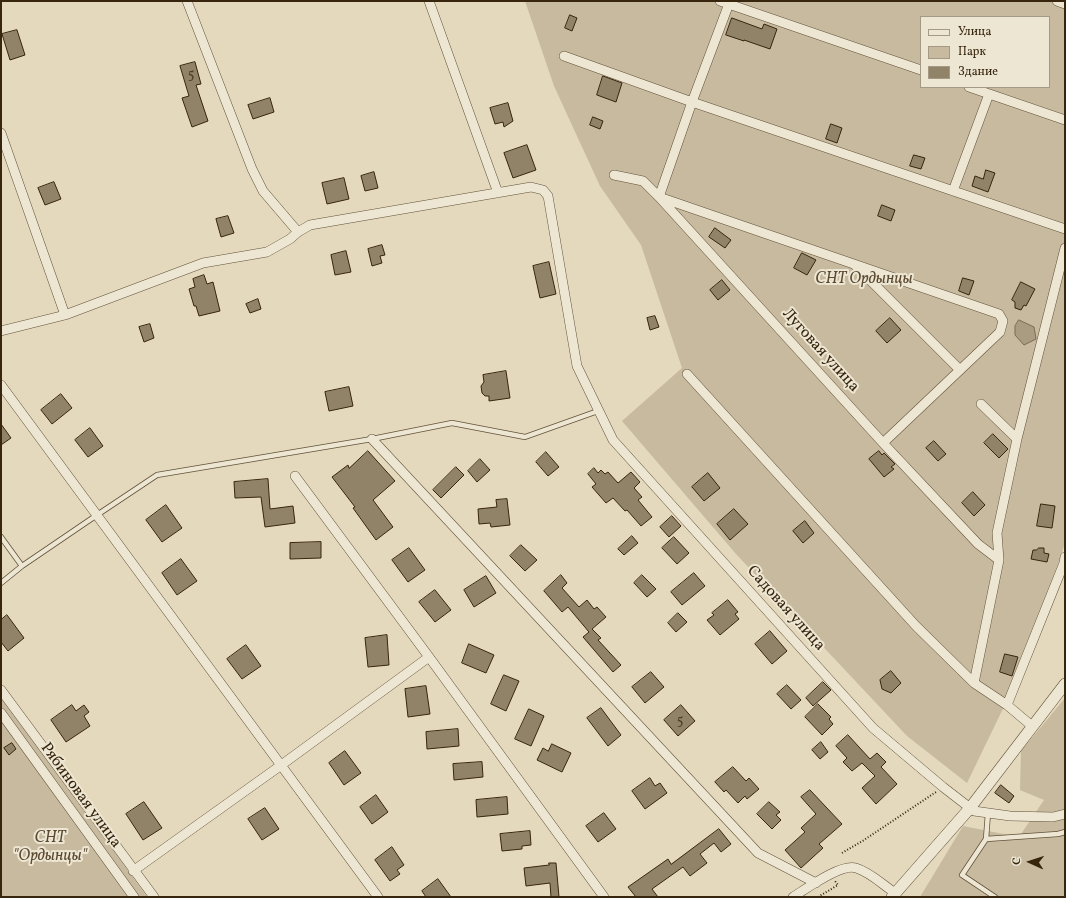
<!DOCTYPE html>
<meta charset="utf-8">
<style>
body{margin:0}
#map{position:relative;width:1066px;height:898px;overflow:hidden;background:#e4d9bc;font-family:Vollkorn,serif}
canvas{display:block}
.frame{position:absolute;inset:0;border:2px solid #37250e;pointer-events:none}
.legend{position:absolute;left:920px;top:16px;width:130px;height:72px;box-sizing:border-box;background:#ede6d3;border:1px solid #a49984;margin:0;padding:5px 7px;list-style:none;font-size:12px;color:#37250e}
.legend li{display:flex;align-items:center;gap:8px;height:20px}
.legend b{width:20px;border:1px solid #a49984}
.north{position:absolute;left:1010px;top:842px;width:40px;height:40px;-webkit-text-stroke:3px #ede6d3;paint-order:stroke;rotate:273deg;font-size:11px;font-weight:700;line-height:16px;text-align:center;color:#37250e}
.north::after{content:'';display:block;margin:auto;width:14px;height:18px;background:#37250e;clip-path:polygon(50% 0,100% 100%,50% 72%,0 100%)}
</style>
<div id="map">
<canvas width="1066" height="898"></canvas>
<div class="frame"></div>
<ul class="legend">
<li><b style="height:5px;background:#ede6d3"></b>Улица</li>
<li><b style="height:11px;background:#c7ba9e"></b>Парк</li>
<li><b style="height:11px;background:#918368"></b>Здание</li>
</ul>
<div class="north">С</div>
</div>
<script>
const ctx = document.querySelector('canvas').getContext('2d');
ctx.lineJoin = 'round';
function fillPath(path, color) {
  ctx.fillStyle = color;
  ctx.fill(path, 'evenodd');
}
function trace(path, color, width, dash) {
  ctx.strokeStyle = color;
  ctx.lineWidth = width;
  ctx.lineCap = dash ? 'butt' : 'round';
  ctx.setLineDash(dash || []);
  ctx.stroke(path);
}
function label(font, color, halo, rows, align = 'center') {
  ctx.font = font + ' Vollkorn,serif';
  ctx.lineWidth = 4;
  ctx.setLineDash([]);
  ctx.textBaseline = 'middle';
  ctx.strokeStyle = halo;
  ctx.fillStyle = color;
  for (const [text, x, y, turn = 0] of rows) {
    ctx.save();
    ctx.translate(x, y);
    ctx.rotate((+turn || 0) * Math.PI / 180);
    ctx.textAlign = isNaN(turn) ? turn : align;
    if (halo) ctx.strokeText(text, 0, 0);
    ctx.fillText(text, 0, 0);
    ctx.restore();
  }
}
fillPath(new Path2D(`
 M525,1H1065V543L1028,657L967,783L907,736L736,554L622,421L682,368L641,245L600,186L554,86ZM921,17H1049V87H921Z
 M1,695L147,897H1Z
 M1065,698V897H920L963,826L1019,837L1044,800L1020,790L1021,751Z`), '#c7ba9e');
const water = new Path2D(`
 M1019,320L1034,327L1036,339L1024,345L1015,335V326Z`);
fillPath(water, '#a99c81');
trace(water, '#7b6c53', 1);
const building = new Path2D(`
 M570,15L577,18L572,31L565,28Z
 M732,18L762,29L764,24L777,29L770,49L744,40V41L726,35Z
 M17,30L25,55L10,60L2,34Z
 M195,62L201,84L196,85L208,121L192,127L182,98L189,96L180,66Z
 M603,76L622,83L616,102L597,95Z
 M270,98L274,112L253,119L248,105Z
 M508,103L513,121L504,127L503,122L495,124L490,108Z
 M593,117L603,121L600,129L590,125Z
 M831,124L842,128L837,143L826,139Z
 M527,145L536,170L513,178L504,153Z
 M914,155L925,158L921,169L910,166Z
 M986,170L995,173L988,192L972,186L975,176L983,179Z
 M374,172L378,188L365,191L361,176Z
 M344,178L349,199L327,204L322,183Z
 M54,182L61,199L45,205L38,188Z
 M882,205L895,210L891,221L878,216Z
 M228,216L234,233L221,237L216,219Z
 M715,228L731,240L725,248L709,237Z
 M382,245L385,255L380,256L382,263L372,266L368,249Z
 M346,251L351,272L335,275L331,255Z
 M802,253L816,260L807,275L794,268Z
 M549,262L556,294L540,298L533,266Z
 M204,275L207,284L213,282L220,311L199,316L196,306H194L189,289L195,287L193,279Z
 M963,278L974,281L969,295L959,291Z
 M722,280L730,290L718,300L710,290Z
 M1021,282L1035,289L1026,306L1024,305L1021,310L1015,308V302L1012,300Z
 M258,299L261,309L250,313L246,304Z
 M655,316L659,327L650,330L647,318Z
 M890,318L901,330L887,343L876,331Z
 M150,324L154,338L144,342L139,327Z
 M506,371L510,398L489,401V396H485L482,393L481,386L484,382L483,375Z
 M349,387L353,406L329,411L325,392Z
 M61,394L72,408L52,424L41,410Z
 M1,424L11,438L1,445Z
 M90,428L103,446L88,457L75,440Z
 M993,434L1008,449L999,458L984,443Z
 M934,441L946,454L938,461L926,448Z
 M368,451L395,481L373,500L393,527L376,540L353,508L355,507L332,477L348,465L349,468Z
 M879,451L882,455L884,453L895,464L891,467L894,469L884,477L869,459Z
 M546,452L559,467L548,476L536,462Z
 M480,459L490,470L477,482L468,471Z
 M456,467L464,475L441,498L433,490Z
 M594,468L598,473L601,470L605,474L608,472L618,483L631,472L640,482L634,488L642,497L638,500L652,517L641,526L627,510L625,511L613,498L606,503L592,487L596,484L588,474Z
 M708,473L720,488L704,501L692,487Z
 M268,479L270,509L293,506L295,523L265,527L261,497L235,498L234,482Z
 M973,492L985,505L974,516L962,503Z
 M507,499L510,525L491,527L490,523L479,524L478,509L497,507L496,500Z
 M1041,504L1055,506L1052,528L1037,526Z
 M166,505L182,528L162,542L146,520Z
 M734,509L748,524L730,540L717,524Z
 M672,516L681,526L669,537L660,527Z
 M805,521L814,533L803,543L793,531Z
 M632,536L638,543L624,555L618,549Z
 M674,537L689,553L677,564L662,548Z
 M321,542V558L290,559V543Z
 M521,545L537,560L525,571L510,556Z
 M409,548L425,570L408,582L392,560Z
 M1039,548H1044V553L1049,554L1047,562L1031,559L1033,550H1036Z
 M181,559L197,581L177,595L162,573Z
 M694,573L705,586L682,605L671,592Z
 M561,575L567,583L562,588L579,607L587,600L594,609L597,607L606,617L592,629L601,638L598,640L621,665L613,672L583,637L589,632L568,607L562,612L544,591Z
 M642,575L656,589L647,597L634,583Z
 M486,576L496,593L474,607L464,590Z
 M435,590L451,610L435,622L419,602Z
 M728,600L738,612L735,614L739,619L720,635L707,620L714,615L712,613Z
 M678,613L687,622L676,632L668,623Z
 M7,615L24,638L8,651L1,642V620Z
 M770,631L787,651L772,664L755,644Z
 M387,635L389,665L368,667L365,638Z
 M469,644L494,655L486,673L462,663Z
 M246,645L261,666L242,679L227,659Z
 M1005,654L1018,657L1012,676L1000,672Z
 M891,671L901,683L891,693L882,689L880,680Z
 M651,672L664,687L645,703L632,687Z
 M504,675L519,681L506,711L491,704Z
 M823,682L831,690L813,706L806,698Z
 M787,685L801,700L791,709L777,694Z
 M426,686L430,714L408,717L405,689Z
 M818,704L831,717L829,719L833,724L822,735L805,717Z
 M72,705L76,711L84,705L89,712L84,716L90,726L66,742L51,720Z
 M681,705L695,721L678,736L664,720Z
 M601,708L621,735L608,746L587,718Z
 M529,709L544,716L531,746L515,739Z
 M458,729L459,746L427,749L426,732Z
 M848,735L870,759L877,753L886,762L881,767L897,784L876,804L862,788L875,776L862,763L852,771L843,762L847,758L836,746Z
 M821,742L828,752L820,759L812,750Z
 M12,743L16,749L9,755L4,748Z
 M552,744L571,753L562,772L537,760L543,748L548,751Z
 M345,751L361,773L344,785L329,763Z
 M482,762L483,777L454,780L453,764Z
 M733,767L746,781L749,778L759,789L747,799L745,796L738,803L726,790L724,792L715,782Z
 M650,778L655,786L660,783L667,793L645,809L632,791Z
 M1001,785L1014,796L1009,803L995,793Z
 M810,790L842,824L819,844L823,848L801,868L785,850L805,832L801,828L816,814L801,797Z
 M376,795L388,812L372,824L360,807Z
 M507,797L508,814L477,817L476,800Z
 M144,802L162,828L143,840L126,814Z
 M769,802L780,812L776,815L781,820L772,829L757,814Z
 M265,808L279,829L262,840L248,819Z
 M604,813L616,829L598,842L586,826Z
 M719,829L731,844L721,852L714,843L700,854L707,863L690,876L683,867L652,889L658,897H636L628,887L668,859L671,864Z
 M530,831L531,845L522,846V849L502,851L500,834Z
 M392,847L404,865L397,870L400,874L390,881L375,860Z
 M549,863H556L559,897H551L550,883L526,886L524,868L549,865Z
 M438,879L451,897H426L422,891Z`);
fillPath(building, '#918368');
trace(building, '#37250e', 1);
const service = new Path2D(`
 M1,537L22,566L97,515L157,475L372,439L452,423L525,437L598,411
 M1,583L22,566
 M988,813L986,839L962,875L995,897
 M986,839L1058,834L1065,832`);
const minor = new Path2D(`
 M187,1L252,169L263,191L298,232
 M429,1L498,193
 M720,1L921,70
 M730,1L692,102L659,197L999,314L1003,321L1000,332L883,443
 M1057,1L1065,4
 M564,56L692,102L1065,229
 M969,87L1065,120
 M1,133L65,315
 M614,175L643,181L659,197L883,443L978,544L999,560
 M953,191L989,94
 M855,265L960,370
 M1,331L65,315L203,263L267,252L290,239L298,232L310,225L531,187L543,190L548,196L577,366L613,440L873,728L943,787L974,811L1010,816L1053,817L1065,814
 M687,374L916,626L974,683
 M1,385L378,897
 M981,404L1017,439
 M372,439L758,853L816,883
 M295,476L429,657L604,897
 M1,690L154,897
 M1007,705L1064,563L1065,557
 M1,713L134,897
 M1032,726L1007,705L974,683L999,560L997,533L1017,439L1065,248
 M133,871L280,766L429,657
 M793,897C806,889 841,863 856,868C870,872 883,885 895,893`);
const tertiary = new Path2D(`
 M892,897L970,808L1065,684`);
trace(service, '#62523a', 6);
trace(minor, '#62523a', 10);
trace(tertiary, '#62523a', 12);
trace(new Path2D(`
 M842,853L864,840L936,792
 M818,897L838,885L835,881`), '#37250e', 2, [1, 2]);
trace(service, '#ede6d3', 4.5);
trace(minor, '#ede6d3', 9);
trace(tertiary, '#ede6d3', 11);
label('14px', '#4e3c24', null, [
 ["5",191,75],
 ["5",680,721]
]);
label('italic 16px', '#5b4a32', '#ede6d3', [
 ["СНТ Ордынцы",864,280],
 ["СНТ",50,839],
 ["\"Ордынцы\"",50,857]
]);
label('16px', '#37250e', '#ede6d3', [
 ["Луговая улица",820,351,48],
 ["Садовая улица",785,609,48],
 ["Рябиновая улица",80,796,54]
]);
</script>
